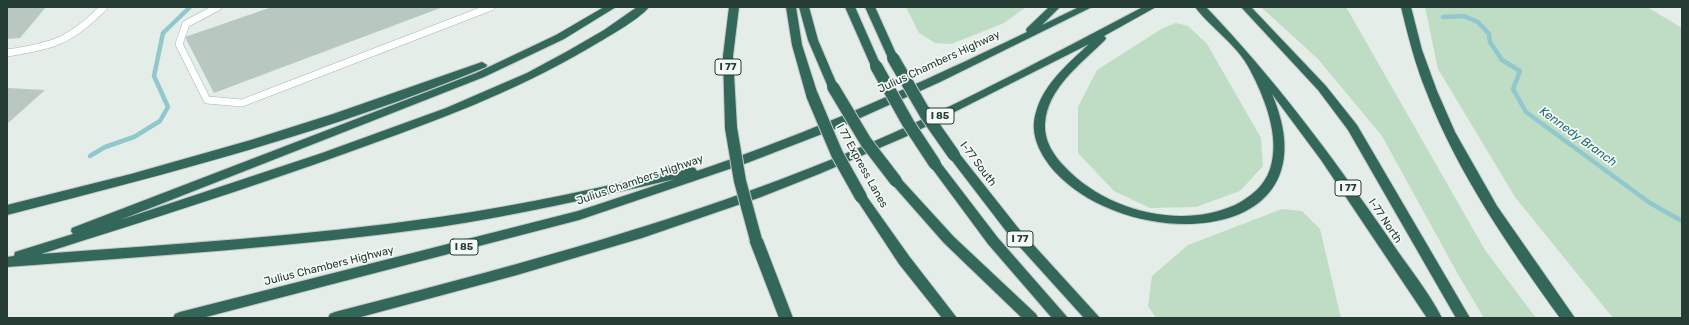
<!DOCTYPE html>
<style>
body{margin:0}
#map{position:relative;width:1689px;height:325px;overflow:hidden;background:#e4ede8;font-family:Rubik,sans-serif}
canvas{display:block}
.frame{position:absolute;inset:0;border:8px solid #253d35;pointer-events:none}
</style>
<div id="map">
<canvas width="1689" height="325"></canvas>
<div class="frame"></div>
</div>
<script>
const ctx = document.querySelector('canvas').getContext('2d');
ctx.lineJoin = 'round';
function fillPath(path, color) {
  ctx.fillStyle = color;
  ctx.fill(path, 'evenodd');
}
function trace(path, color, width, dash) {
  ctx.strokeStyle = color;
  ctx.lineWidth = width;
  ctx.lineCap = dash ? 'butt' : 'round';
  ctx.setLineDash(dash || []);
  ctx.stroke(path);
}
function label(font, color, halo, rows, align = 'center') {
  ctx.font = font + ' Rubik,sans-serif';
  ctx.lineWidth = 3.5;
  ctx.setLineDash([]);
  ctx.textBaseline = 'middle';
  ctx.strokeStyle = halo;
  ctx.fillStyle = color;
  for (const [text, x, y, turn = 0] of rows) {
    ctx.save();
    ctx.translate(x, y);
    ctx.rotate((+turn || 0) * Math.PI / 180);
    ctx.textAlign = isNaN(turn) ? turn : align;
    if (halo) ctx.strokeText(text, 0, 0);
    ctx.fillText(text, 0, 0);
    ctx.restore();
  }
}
fillPath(new Path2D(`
 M906,7H1026L1004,23L951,44L935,43L919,33Z
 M1261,7H1346L1485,250L1536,318H1484L1459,276L1382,136L1318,59Z
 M1425,7H1647L1682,28V318H1613L1515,197L1438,69Z
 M1176,23L1188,26L1207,44L1261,138L1263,166L1240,191L1196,207L1150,208L1114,191L1078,153V107L1097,70L1163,28Z
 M1282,209L1302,211L1320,229L1341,318H1156L1148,306L1152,276L1188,245Z`), '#bfdcc4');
trace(new Path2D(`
 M1443,17L1464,16L1478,22L1489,34L1490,42L1502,60L1520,71L1513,89L1526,112L1650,203L1682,221
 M90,156L105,147L134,137L160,121L168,107L154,76L163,33L190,7`), '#90c8cd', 4.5);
fillPath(new Path2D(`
 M7,7H46L20,38L7,39Z
 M272,7H443L214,93L185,37Z
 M7,88L45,90L7,124Z`), '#b9c7c1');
const service = new Path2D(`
 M218,7L186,24L179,44L207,100L242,103L491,7
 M7,53C54,46 70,41 104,7`);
const motorway = new Path2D(`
 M604,7H616L564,39L484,77L120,220L322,153L446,108L527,73L566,52L604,30L637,7H649C639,20 604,39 589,48C515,92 433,122 352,151C250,188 145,221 41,254C174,244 307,236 439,217C524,205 607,186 691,167L695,168L697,171C810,133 919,84 1027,32L1026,30L1027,28L1049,7H1060L1042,25L1079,7H1092L940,82L840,127L747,163L579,220L202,318H173L175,314L180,312L578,211L675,179C597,197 518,215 439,227C296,247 151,256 7,267V257L14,256L15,252L73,234L71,231L72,228L476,73L556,35Z
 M729,7H739L733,56L737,128L731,132L725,128L723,56Z
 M786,7H796L802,45L818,95L816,98H808L806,95L792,45Z
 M799,7H809L818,40L838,87L837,89L833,90L828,87L808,40Z
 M845,7H855L881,66L880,68L876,69L871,66Z
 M865,7H875L898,58L897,60H889L888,58Z
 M1143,7H1156L1104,36L1106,38L1105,40C1081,64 1047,88 1045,124C1044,141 1054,156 1065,167C1105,210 1180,230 1235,205C1250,197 1264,187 1270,169C1281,137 1264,96 1249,68C1238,46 1210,27 1195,7H1206C1274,78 1332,156 1388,237C1405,263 1428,290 1442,318H1427L1321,160L1272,94C1337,247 1131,254 1055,172C1040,155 1029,134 1036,112C1044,83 1069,63 1089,44L905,137L819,174L761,197L642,238L517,275L357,318H328L330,314L335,312C495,271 656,229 810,168C925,123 1034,64 1143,7Z
 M1241,7H1251L1326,86L1357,125L1470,318H1456L1348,130L1318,90Z
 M1401,7H1411L1422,50L1437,91L1455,132L1497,206L1575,318H1560C1509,247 1458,174 1426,91C1415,64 1408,36 1401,7Z
 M482,62L487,65L486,67C333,131 168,174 7,215V205L131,174L251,140L333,114Z
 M954,151L958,152L1019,229L1100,318H1084L1009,235L950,158L948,155L950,152Z
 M935,160L939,161L998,238L1068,318H1052L988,244L931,167L929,164L931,161Z
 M896,177L900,178L954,237L1036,314L1038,318H1022L944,243L892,184L890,181L892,178Z
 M861,193L865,194L909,256L957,318H942L899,264L855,197L857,194Z
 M756,235L761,237L763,240L793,318H779L749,240L751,237Z`);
trace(service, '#a7b5af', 8);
trace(motorway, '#c2c9c6', 2);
trace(service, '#fff', 7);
fillPath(motorway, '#326759');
const motorwayBridge = new Path2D(`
 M893,58L926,115L954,155
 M876,66L908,123L935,164
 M833,87L866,142L896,181
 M812,95L837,154L861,197
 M731,128L740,181L756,240`);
trace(motorwayBridge, '#c2c9c6', 14, []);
trace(motorwayBridge, '#326759', 12);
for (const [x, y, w] of [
 [728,67,26],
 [940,116,28],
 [1348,188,26],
 [1020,239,26],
 [464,247,28]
]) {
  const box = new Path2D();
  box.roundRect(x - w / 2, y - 8, w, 16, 3);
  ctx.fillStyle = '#f4f9f6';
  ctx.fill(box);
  trace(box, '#253d35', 1);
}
label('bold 10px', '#253d35', null, [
 ["I 77",728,67],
 ["I 85",940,116],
 ["I 77",1348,188],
 ["I 77",1020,239],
 ["I 85",464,247]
]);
label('11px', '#253d35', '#f4f9f6', [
 ["Julius Chambers Highway",939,62,-25],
 ["I-77 South",978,164,53],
 ["I 77 Express Lanes",862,166,61],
 ["Julius Chambers Highway",640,180,-19],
 ["I-77 North",1385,221,56],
 ["Julius Chambers Highway",329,266,-14]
]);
label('italic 12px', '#226d75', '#f4f9f6', [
 ["Kennedy Branch",1578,137,36]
]);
</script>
